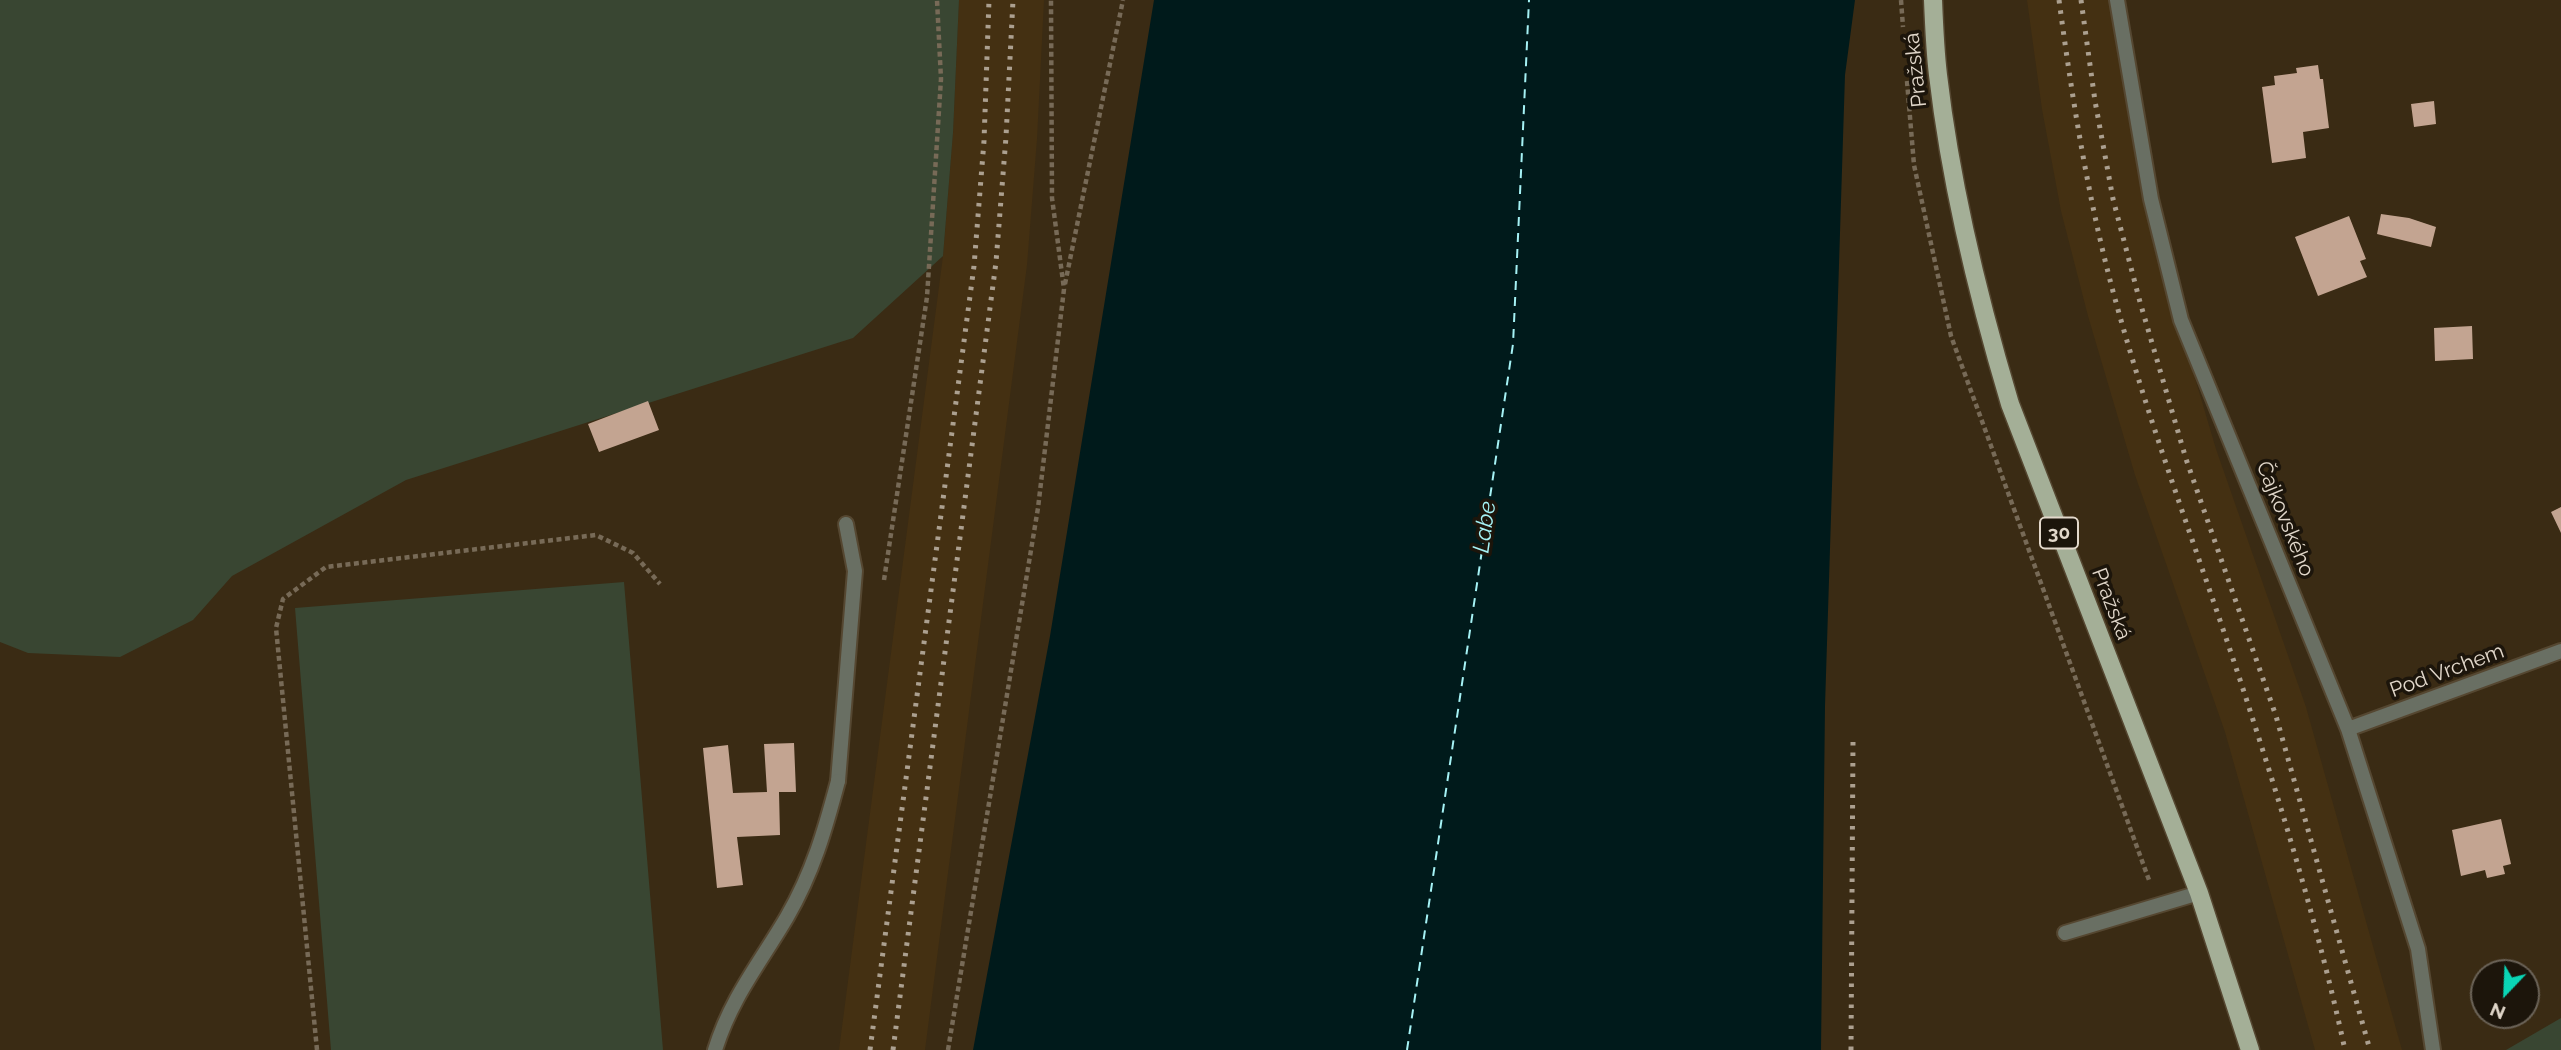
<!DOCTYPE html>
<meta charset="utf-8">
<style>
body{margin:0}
#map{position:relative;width:2561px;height:1050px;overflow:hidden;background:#3a2b14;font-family:Raleway,sans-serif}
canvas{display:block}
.north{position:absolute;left:2470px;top:959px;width:70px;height:70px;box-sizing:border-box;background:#1c150b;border:2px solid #6b6358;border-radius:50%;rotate:203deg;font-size:19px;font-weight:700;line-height:28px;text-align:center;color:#e2d8cb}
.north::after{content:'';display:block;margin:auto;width:24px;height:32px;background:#0ad5b5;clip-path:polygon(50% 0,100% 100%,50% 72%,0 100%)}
</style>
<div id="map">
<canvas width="2561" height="1050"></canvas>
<div class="north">N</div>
</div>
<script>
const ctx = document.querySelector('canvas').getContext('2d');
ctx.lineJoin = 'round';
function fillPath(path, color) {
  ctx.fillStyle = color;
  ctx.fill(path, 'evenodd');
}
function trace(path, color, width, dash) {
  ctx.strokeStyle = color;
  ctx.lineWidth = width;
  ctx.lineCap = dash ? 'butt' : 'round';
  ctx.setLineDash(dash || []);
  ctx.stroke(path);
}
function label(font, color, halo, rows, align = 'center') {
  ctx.font = font + ' Raleway,sans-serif';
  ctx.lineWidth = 7;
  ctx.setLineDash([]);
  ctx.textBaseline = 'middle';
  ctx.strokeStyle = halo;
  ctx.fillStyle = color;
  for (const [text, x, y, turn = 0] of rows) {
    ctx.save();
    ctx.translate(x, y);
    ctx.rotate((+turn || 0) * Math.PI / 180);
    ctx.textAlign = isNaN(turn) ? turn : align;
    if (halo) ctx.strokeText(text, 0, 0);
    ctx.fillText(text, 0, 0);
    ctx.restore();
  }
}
fillPath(new Path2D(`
 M959,0H1044L1037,139L1027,265L925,1050H839L943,256L953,133Z
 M2027,0H2113L2126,96L2144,193L2170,294L2216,449L2306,707L2402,1050H2315L2225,732L2135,475L2088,316L2061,211L2042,109Z`), '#443012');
fillPath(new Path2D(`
 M0,0H959L953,133L943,256L853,338L406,480L232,576L193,620L120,657L28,653L0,642Z
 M624,582L663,1050H331L295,608Z
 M2561,1018V1050H2506Z`), '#394632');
fillPath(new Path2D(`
 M1154,0H1855L1845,75L1825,706L1821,1050H973L1050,636Z`), '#001a1b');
trace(new Path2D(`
 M1407,1050L1513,344L1529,0`), '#a5f2f5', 2, [9, 7]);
fillPath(new Path2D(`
 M2318,65L2320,79H2323L2329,128L2303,132L2306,158L2272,163L2262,87L2275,85L2274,76L2297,73L2296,68Z
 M2434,101L2436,124L2414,127L2411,104Z
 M2381,214L2409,218L2436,227L2431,247L2377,234Z
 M2349,216L2366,259L2360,261L2367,277L2318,296L2295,237Z
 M2472,326L2473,359L2435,361L2434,328Z
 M648,401L659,430L599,452L588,424Z
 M2561,507V533L2551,512Z
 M794,743L796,792H779L780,835L737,837L743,885L717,888L703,748L728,745L733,793L767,792L764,744Z
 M2501,819L2511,864L2503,866L2505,874L2487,878L2485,870L2461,876L2452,830Z`), '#c3a491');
const service = new Path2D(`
 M838,781L855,571L846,524
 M2065,933L2199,893`);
const minor = new Path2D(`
 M2117,0L2151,199L2181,320L2348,729L2418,949L2433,1050
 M2348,729L2561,651
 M715,1050C731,998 760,963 787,917C813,872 825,830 838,781`);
const primary = new Path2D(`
 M1933,0C1934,25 1935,50 1938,75C1951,187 1978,297 2010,404L2199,893L2250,1050`);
trace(service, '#554731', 18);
trace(minor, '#554731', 18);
trace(primary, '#554731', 21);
trace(new Path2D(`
 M1901,0L1903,27
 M1907,81L1914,165L1951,336L2149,880
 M1065,284L1123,0
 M884,580L927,297L941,79L937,0
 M317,1050L276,628L283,599L326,567L596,535L633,553L660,584
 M948,1050L1038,508L1064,289L1052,198L1051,0`), '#776a57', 4.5, [5, 3.5]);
trace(service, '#696f63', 14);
trace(minor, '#696f63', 14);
trace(primary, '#a4af97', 18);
trace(new Path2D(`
 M2059,0C2073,104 2089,206 2117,306C2156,447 2210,584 2254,723C2289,831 2321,939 2345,1050
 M2081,0L2095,101L2113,199L2140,302L2186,459L2276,716L2370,1050
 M870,1050L974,266L984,141L989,0
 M893,1050L996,262L1006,137L1013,0
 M1851,1050L1853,742`), '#aca090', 5, [3.5, 7]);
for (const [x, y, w] of [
 [2059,533,38]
]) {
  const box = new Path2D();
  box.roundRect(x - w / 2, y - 15.5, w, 31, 5);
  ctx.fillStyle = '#1c150b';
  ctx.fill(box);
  trace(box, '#e2d8cb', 2);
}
label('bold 19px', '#e2d8cb', null, [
 ["30",2059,533]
]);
label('21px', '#e2d8cb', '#1c150b', [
 ["Pražská",1916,70,-96],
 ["Čajkovského",2285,519,68],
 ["Pražská",2111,604,69],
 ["Pod Vrchem",2447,671,-20]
]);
label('italic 23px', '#a5f2f5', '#1c150b', [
 ["Labe",1485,527,-82]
]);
</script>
